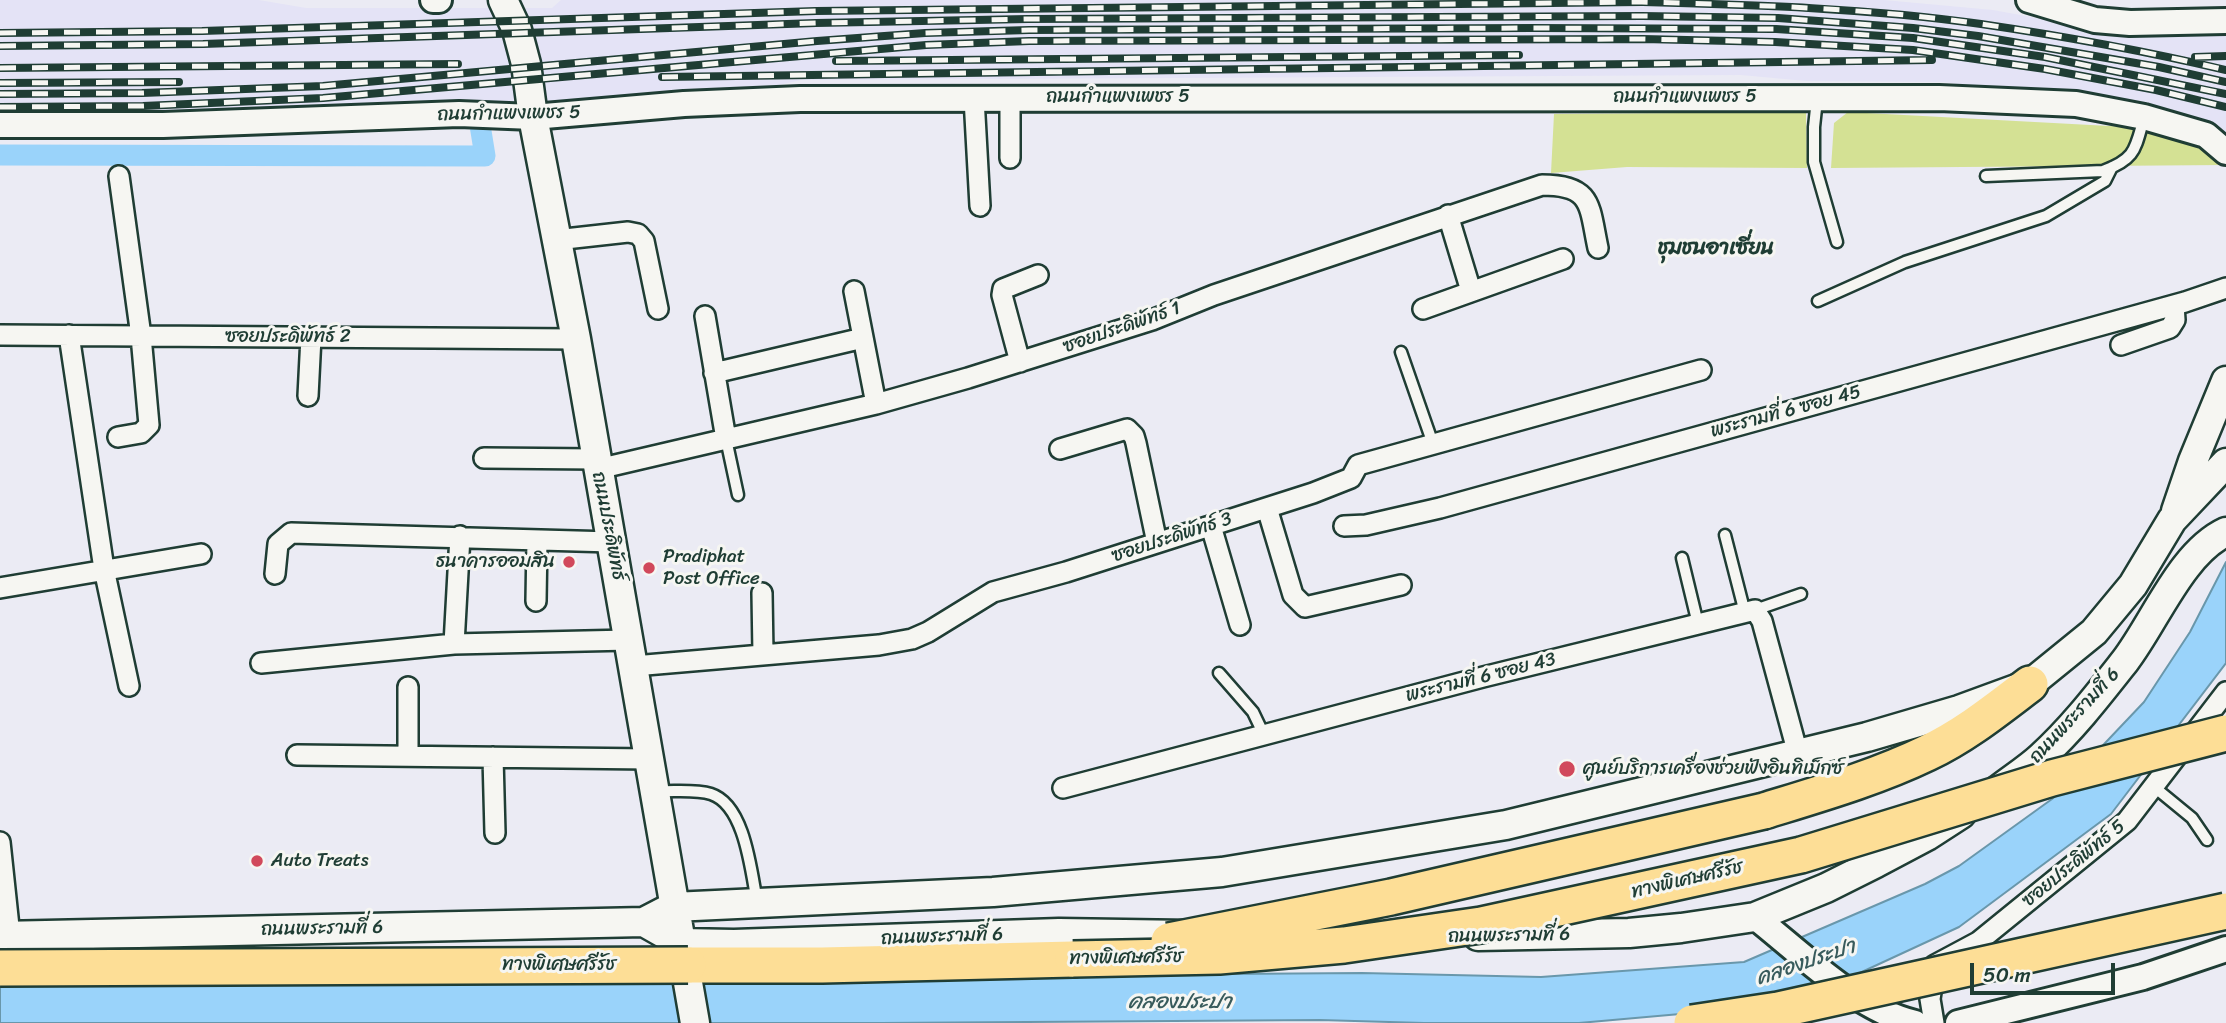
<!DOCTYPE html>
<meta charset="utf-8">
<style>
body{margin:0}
#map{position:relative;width:2226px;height:1023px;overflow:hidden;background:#ebebf4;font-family:Sriracha,sans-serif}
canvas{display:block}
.scale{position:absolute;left:1970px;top:963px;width:145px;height:32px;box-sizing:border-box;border:4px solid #1f3d34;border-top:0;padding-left:9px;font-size:21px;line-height:24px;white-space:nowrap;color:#1f3d34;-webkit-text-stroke:5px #f6f6f2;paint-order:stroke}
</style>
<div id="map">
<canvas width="2226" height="1023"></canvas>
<div class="scale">50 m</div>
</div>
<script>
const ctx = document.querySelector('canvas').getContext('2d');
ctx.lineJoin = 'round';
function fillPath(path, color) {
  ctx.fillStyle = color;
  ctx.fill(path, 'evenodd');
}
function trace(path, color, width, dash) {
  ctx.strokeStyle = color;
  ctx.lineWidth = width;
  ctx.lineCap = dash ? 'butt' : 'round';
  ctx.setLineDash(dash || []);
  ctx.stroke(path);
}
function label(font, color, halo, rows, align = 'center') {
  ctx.font = font + ' Sriracha,"Playpen Sans Thai",sans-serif';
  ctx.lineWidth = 6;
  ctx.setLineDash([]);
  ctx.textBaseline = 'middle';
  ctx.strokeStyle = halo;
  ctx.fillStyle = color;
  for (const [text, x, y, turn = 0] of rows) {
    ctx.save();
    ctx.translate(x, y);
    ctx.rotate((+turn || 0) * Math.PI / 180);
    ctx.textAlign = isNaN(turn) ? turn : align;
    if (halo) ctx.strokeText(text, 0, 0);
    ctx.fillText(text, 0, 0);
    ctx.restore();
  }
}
fillPath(new Path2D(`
 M0,0H259L306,8H552L561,0H1884L1993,10L2108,31L2163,36L2226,33V132L2185,116L1943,82L1806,81L1741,75L801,80L766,88L565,100L499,110L0,117Z`), '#e4e3f6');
fillPath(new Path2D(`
 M1806,112L1807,168L1627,167L1551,173L1554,114Z
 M1848,112L2128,127L2201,144L2226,165L1831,168L1834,123Z`), '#d4e194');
const water = new Path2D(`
 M2226,562V663L2111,814L1959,927L1838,983L1759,1007L1579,1023H1424L1320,1020L881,1023H0V983L1362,973L1541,977L1744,962L1925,884L1959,866L2052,799L2144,702L2190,632Z`);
fillPath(water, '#9ad3fa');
trace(water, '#6997ab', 2);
trace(new Path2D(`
 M0,155L485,156L480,125`), '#9ad3fa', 21);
const service = new Path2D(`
 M1817,99L1814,127V162L1837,242
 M1986,176L2103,171C2136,159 2135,149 2144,118
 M1818,301L1905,262L2046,216L2105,181L2112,167
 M1401,352L1433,444
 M726,439L738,495
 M1725,535L1745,613
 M1682,558L1698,624
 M1755,610L1801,594
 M1219,673L1253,712L1264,735
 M2153,786L2192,818L2207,840
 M656,791C673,792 695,789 711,794C745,805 751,871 757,902`);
const minor = new Path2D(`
 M974,98L980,206
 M1010,158V97
 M1448,215L1471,291
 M556,240L628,232L638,234L644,241L658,309
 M854,291L876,404
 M1423,309L1563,259
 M705,316L726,439
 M0,335L576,339
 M69,335L104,569L129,686
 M2121,345L2170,328L2175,320L2174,305
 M1020,362L1002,295L1003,289L1038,275
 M714,373L863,338
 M308,396L311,337
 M118,437L141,433L149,425L141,336L119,176
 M1060,449L1127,429L1134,436L1136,443L1157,543
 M484,458L596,459
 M598,469L876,404L968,378L1152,320L1214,295L1542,185C1593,185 1589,206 1598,248
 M1267,508L1293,595L1305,607L1401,585
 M1211,526L1240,625
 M1344,526L1366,525L1440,508L2185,302L2226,288
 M275,574L278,544L291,533L612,542
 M0,588L201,554
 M762,593L763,654
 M536,601L537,540
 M454,644L460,536
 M261,663L454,644L629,640
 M634,666L879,645L912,639L928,632L993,592L1066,572L1313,493L1351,478L1358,465L1701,370
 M408,687V756
 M297,755L650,759
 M493,757L495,833
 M1063,788L1483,677L1755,610L1762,621L1798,754
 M0,842L10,936
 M1934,1023L1930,999L1935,965L1978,942L2127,821L2226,692`);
const tertiary = new Path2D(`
 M433,0H439
 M2029,0L2095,20L2130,23L2226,21
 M0,125H163L459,114L533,117L684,104L800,99L1939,98L2076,104L2144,117L2206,135L2226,152
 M1755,917C1802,954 1856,1009 1915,1023
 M1958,1023L2143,977L2226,949`);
const secondary = new Path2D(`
 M503,0L517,30L526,64L533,117L576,339L695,1023
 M2176,511L2193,461L2226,381
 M1998,790C2012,779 2028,769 2041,757C2072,729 2099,694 2125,661C2155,622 2181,553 2226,532
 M644,922L681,943L734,944L1059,933L1189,935
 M0,936L644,922L673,907L993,892L1222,872L1506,825L1867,737L1959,710L2030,684L2094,632L2133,585L2172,520L2226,463
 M1478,936L1629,933L1681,928L1755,917L1826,888L1876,863L1927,836L1961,814`);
const motorway = new Path2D(`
 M1764,811C1819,794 1875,778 1927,753C1965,735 1997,709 2030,684
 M688,965H822L1073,959`);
trace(service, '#1f3d34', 15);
trace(minor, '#1f3d34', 24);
trace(tertiary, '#1f3d34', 30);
trace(secondary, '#1f3d34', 33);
trace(motorway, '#1f3d34', 40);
trace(service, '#f6f6f2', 10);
trace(minor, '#f6f6f2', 19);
trace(tertiary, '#f6f6f2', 24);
trace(secondary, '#f6f6f2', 28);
trace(motorway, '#fdde96', 35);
const rail = new Path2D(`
 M0,33L202,31L816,11L1642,2C1755,5 1869,8 1981,24C2063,36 2145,51 2226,70
 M0,46L203,44L816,23L1028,19L1642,16L1778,18L1913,28L1978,36L2159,67L2226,82
 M2195,57L2226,56
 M836,61L1519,55
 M0,68L458,64
 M662,77L1932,60
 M0,83L179,82
 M0,94L142,93L323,86L817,41L925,33L1029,30L1533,28L1776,29L1913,38L2045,57L2226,94
 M0,107L143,106L323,98L926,45L1029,41L1643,39L1775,42L1913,50L2045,69L2156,90L2226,107`);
trace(rail, '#1f3d34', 8);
trace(rail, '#f6f6f2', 5, [16]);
const motorwayBridge = new Path2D(`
 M1169,941L1391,897L1764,811
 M1073,959L1219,956L1344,945L1481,925L1801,855L2052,778L2226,733
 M0,968L688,965
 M1692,1023L1778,1010L2226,911`);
trace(motorwayBridge, '#1f3d34', 40, []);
trace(motorwayBridge, '#fdde96', 35);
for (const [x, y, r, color] of [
 [569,562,7,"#d1495b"],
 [649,568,7,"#d1495b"],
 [1567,769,9,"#d1495b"],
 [257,861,7,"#d1495b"]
]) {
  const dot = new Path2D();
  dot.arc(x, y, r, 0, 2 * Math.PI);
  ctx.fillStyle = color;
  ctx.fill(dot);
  trace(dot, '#f6f6f2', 2.5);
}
label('19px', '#1f3d34', '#f6f6f2', [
 ["ถนนกำแพงเพชร 5",1118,97],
 ["ถนนกำแพงเพชร 5",1685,97],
 ["ถนนกำแพงเพชร 5",509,114,-1],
 ["ซอยประดิพัทธ์ 1",1122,328,-19],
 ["ซอยประดิพัทธ์ 2",288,337],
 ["พระรามที่ 6 ซอย 45",1786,412,-15],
 ["ถนนประดิพัทธ์",608,526,79],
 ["ซอยประดิพัทธ์ 3",1172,538,-18],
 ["พระรามที่ 6 ซอย 43",1481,678,-14],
 ["ถนนพระรามที่ 6",2075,716,-47],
 ["ซอยประดิพัทธ์ 5",2074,864,-39],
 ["ทางพิเศษศรีรัช",1687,880,-13],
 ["ถนนพระรามที่ 6",322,929,-1],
 ["ถนนพระรามที่ 6",1509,936,-1],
 ["ถนนพระรามที่ 6",942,937,-2],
 ["ทางพิเศษศรีรัช",1126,958,-1],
 ["ทางพิเศษศรีรัช",559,965]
]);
label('19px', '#1f3d34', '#f6f6f2', [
 ["Pradiphat",663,557],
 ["Post Office",663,579],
 ["ธนาคารออมสิน",555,562,"right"],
 ["ศูนย์บริการเครื่องช่วยฟังอินทิเม็กซ์",1583,769],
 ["Auto Treats",271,861]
], 'left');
label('bold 21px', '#1f3d34', '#f6f6f2', [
 ["ชุมชนอาเซี่ยน",1716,249]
]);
label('italic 21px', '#385b5c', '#f6f6f2', [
 ["คลองประปา",1806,963,-19],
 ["คลองประปา",1180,1003]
]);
</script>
